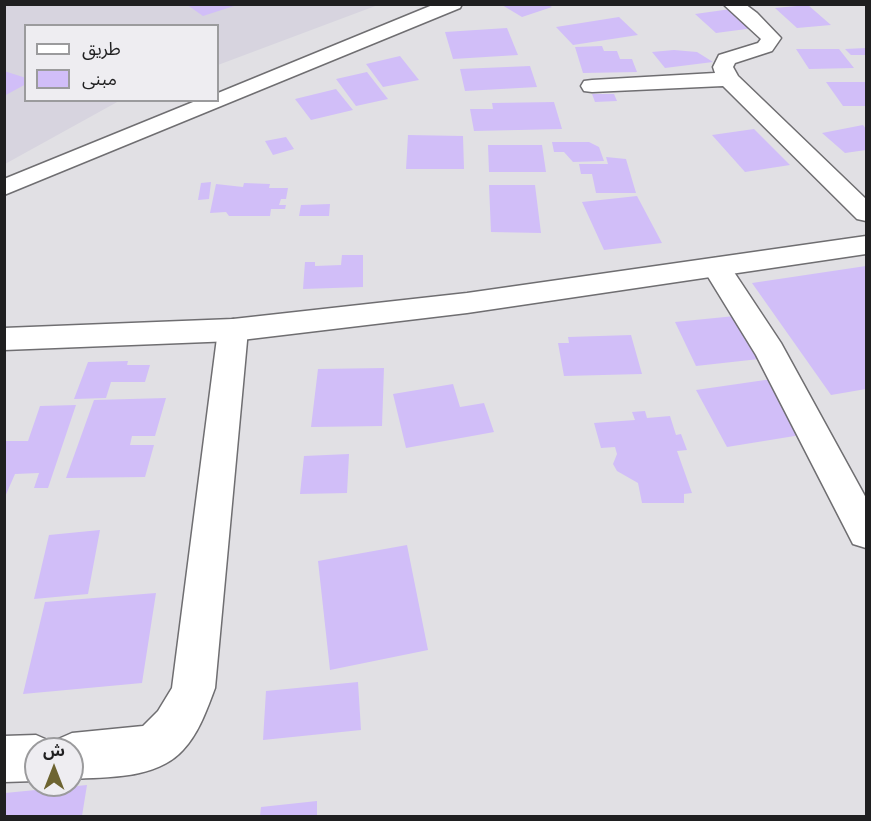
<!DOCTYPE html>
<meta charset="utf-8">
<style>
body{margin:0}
#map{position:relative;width:871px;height:821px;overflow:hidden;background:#e1e0e4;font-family:Karla,"Noto Sans Arabic",sans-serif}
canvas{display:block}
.frame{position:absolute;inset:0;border:6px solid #1f1f20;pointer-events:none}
.legend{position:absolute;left:24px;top:24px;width:195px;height:78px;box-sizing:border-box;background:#eeedf1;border:2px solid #9b9b9d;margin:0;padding:8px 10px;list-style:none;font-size:18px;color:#1f1f20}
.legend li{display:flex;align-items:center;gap:12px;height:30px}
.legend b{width:30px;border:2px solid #9b9b9d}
.north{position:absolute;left:24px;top:737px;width:60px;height:60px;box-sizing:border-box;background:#eeedf1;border:2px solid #9b9b9d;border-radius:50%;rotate:0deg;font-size:16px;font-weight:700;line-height:24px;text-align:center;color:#1f1f20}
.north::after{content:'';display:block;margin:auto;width:21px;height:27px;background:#6d6431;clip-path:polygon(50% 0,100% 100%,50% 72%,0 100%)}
</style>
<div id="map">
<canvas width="871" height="821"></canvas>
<div class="frame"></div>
<ul class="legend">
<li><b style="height:8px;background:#fff"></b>طريق</li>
<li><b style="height:16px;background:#d1bef8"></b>مبنى</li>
</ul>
<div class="north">ش</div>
</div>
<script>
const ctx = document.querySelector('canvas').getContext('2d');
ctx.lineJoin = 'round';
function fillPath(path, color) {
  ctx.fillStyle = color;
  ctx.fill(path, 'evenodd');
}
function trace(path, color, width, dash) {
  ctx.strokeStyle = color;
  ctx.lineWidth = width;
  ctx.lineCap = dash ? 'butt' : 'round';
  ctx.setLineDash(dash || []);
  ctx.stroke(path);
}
fillPath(new Path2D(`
 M5,5H378L218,65V26H26V100L119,101L5,164Z`), '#d7d4df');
fillPath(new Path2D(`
 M186,4H231L234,6L203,16Z
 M502,5H548L552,7L522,17Z
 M808,5L831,25L797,28L775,8Z
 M731,9L754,28L716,33L695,14Z
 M619,17L638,35L573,45L556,27Z
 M507,28L518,55L453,59L445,32Z
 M602,46L604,51H617L620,59H632L637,72L583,73L575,47Z
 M866,48V55H851L845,49Z
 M796,49H839L854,68L809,69Z
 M674,50L697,52L713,62L665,68L652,52Z
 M400,56L419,80L383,87L366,64Z
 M530,66L537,87L465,91L460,69Z
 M4,71L26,78V84L4,96Z
 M367,72L388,99L356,106L336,79Z
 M826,82H866V106H843Z
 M336,89L353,110L311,120L295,99Z
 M592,94H614L617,101L595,102Z
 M554,102L562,129L474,131L470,109H493L492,103Z
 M863,125L866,129V150L845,153L822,133Z
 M754,129L790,165L745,172L712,135Z
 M408,135L463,136L464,169H406Z
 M286,137L294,149L273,155L265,141Z
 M552,142H589L599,147L604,161L573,162L564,152H554Z
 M488,145H542L546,172H489Z
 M606,157L626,159L636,193H596L592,174H581L579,164H608Z
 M211,182L209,199L198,200L201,183Z
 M244,183L270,184L269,188H288L286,199H281L279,205H286L285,209H271L270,216H229L226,212L210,213L216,184L243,187Z
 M489,185H535L541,233L491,232Z
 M637,196L662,243L604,250L582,202Z
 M330,204L329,216H299L301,205Z
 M342,255H363V287L303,289L305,262H315V266L341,265Z
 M866,266V389L831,395L752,283Z
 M735,316L759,359L696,366L675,322Z
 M631,335L642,374L564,376L558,343H569L568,337Z
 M128,361L127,365H150L145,382H111L106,398L74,399L88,362Z
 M384,368L382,426L311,427L318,369Z
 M772,379L807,434L727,447L696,390Z
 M453,384L460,407L484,403L494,432L406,448L393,394Z
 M166,398L155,436H132L130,445H154L145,477L66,478L94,400Z
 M76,405L48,488H34L39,473L15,474L4,499V441H28L40,406Z
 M645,411L647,418L670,416L676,435L681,434L687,450L677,451L692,493L684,494V503H642L638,483L617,471L613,464L617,454L615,447L601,448L594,423L635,420L632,412Z
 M349,454L347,493L300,494L304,456Z
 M100,530L88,594L34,599L49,535Z
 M407,545L428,650L330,670L318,561Z
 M156,593L142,683L23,694L45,602Z
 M358,682L361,730L263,740L266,691Z
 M87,785L82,816H5V793Z
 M317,801V816H260L261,807Z`), '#d1bef8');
const minor = new Path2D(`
 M723,4H745L757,13L781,38L772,51L735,63L733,67L738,76L866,199V221L857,219L723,86L592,92L584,91L581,86L584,81L592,80L715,73L713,67L719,55L758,43L761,39Z
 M716,258L726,260L781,343L866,498V548L853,544L756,355L702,267L706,260Z
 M233,319L244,322L248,330L215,688C207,709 199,733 183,750C157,779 107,777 72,779V749H36V781L4,782V736L36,735L52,742L54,746L56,740L72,733L143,726L158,711L172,688L218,330L222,322Z`);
const tertiary = new Path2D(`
 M435,4H462L460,8L4,195V179L198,100H218V93Z
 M866,236V254L467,313L233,341L4,350V328L233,319L467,293Z`);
trace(minor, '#6f6e71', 3);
trace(tertiary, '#6f6e71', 3);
fillPath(minor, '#fff');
fillPath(tertiary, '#fff');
</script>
